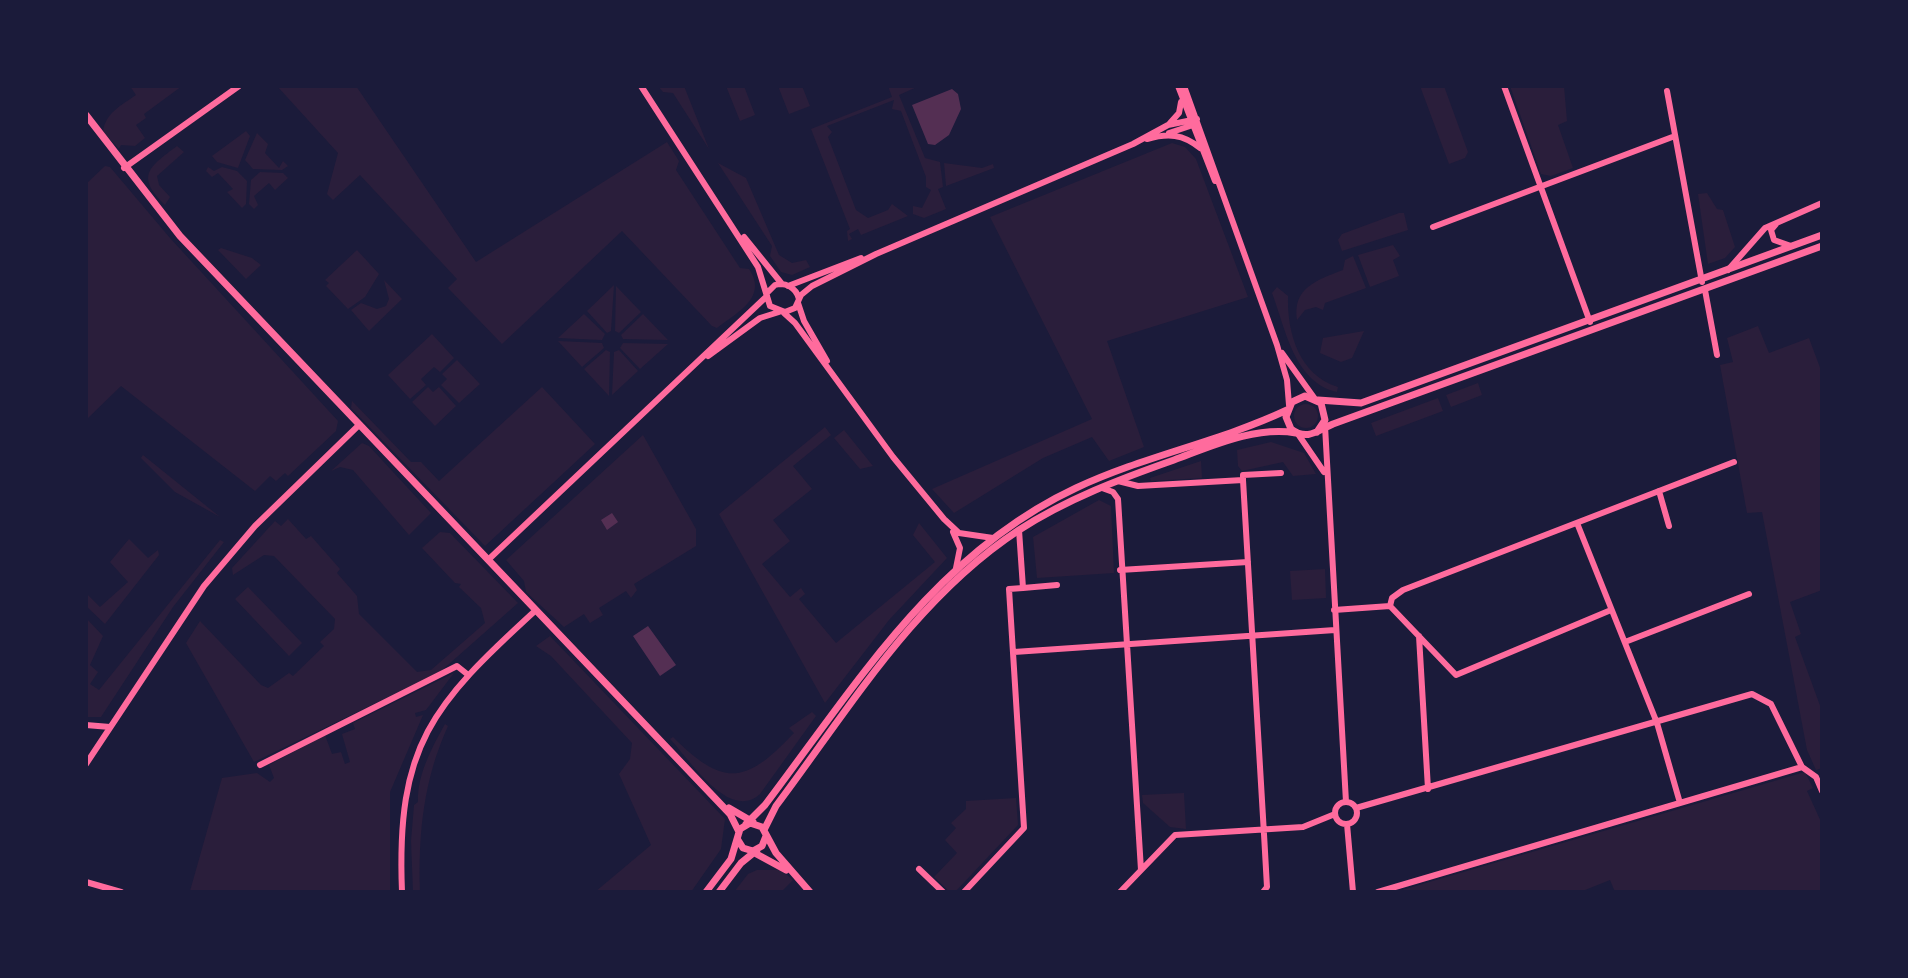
<!DOCTYPE html>
<style>
body{margin:0}
#map{position:relative;width:1908px;height:978px;overflow:hidden;background:#1b1b3a;font-family:Montserrat,sans-serif}
canvas{display:block}
.frame{position:absolute;inset:0;border:88px solid #1b1b3a;pointer-events:none}
</style>
<div id="map">
<canvas width="1908" height="978"></canvas>
<div class="frame"></div>
</div>
<script>
const ctx = document.querySelector('canvas').getContext('2d');
ctx.lineJoin = 'round';
function fillPath(path, color) {
  ctx.fillStyle = color;
  ctx.fill(path, 'evenodd');
}
function trace(path, color, width, dash) {
  ctx.strokeStyle = color;
  ctx.lineWidth = width;
  ctx.lineCap = dash ? 'butt' : 'round';
  ctx.setLineDash(dash || []);
  ctx.stroke(path);
}
fillPath(new Path2D(`
 M130,86H182L144,114L146,118L136,125L145,138L135,146L121,145L119,149L103,132C105,113 122,105 136,95Z
 M277,86H356L476,262L667,142L679,161L676,170L740,268L749,269C768,297 738,312 717,328L712,326L622,231L502,344L448,288L457,279L360,175L333,200L327,194L338,153Z
 M658,86H684L709,149L673,93L663,92Z
 M726,86H744L755,115L740,121Z
 M778,86H802L810,106L789,114Z
 M888,86H919L899,95L925,158L940,162L943,187L938,189L946,209L924,218L913,214V206L922,208L931,190L926,187V177L901,111L892,109L894,100L827,126L832,132L828,137L856,210L868,218L888,210L892,204L908,216L861,235L858,229L849,234L852,239L848,241L847,231L850,229L811,129L892,97Z
 M1420,86H1444L1468,152L1465,158L1449,164Z
 M1510,86H1564L1567,121L1558,125L1573,168L1551,176L1541,174Z
 M246,131L250,136L238,168L217,162L212,156Z
 M257,133L268,144L265,153L279,168L283,161L288,166L282,170L253,169L245,160Z
 M1172,143L1185,147L1196,159L1248,297L1107,341L1144,447L1109,461L1092,437L1043,458L954,513L932,489L1092,419L990,217Z
 M177,146L184,152L157,176L159,185L170,197L165,205C135,176 149,167 177,146Z
 M718,163L746,178L779,255L792,263L806,260L810,267L792,275L781,272L770,256L772,246Z
 M944,163L982,168L993,164L994,168L946,186Z
 M105,166L110,167L170,238L338,421L336,431L288,476L285,473L276,481L270,476L255,491L121,386L86,420V184Z
 M208,167L214,171L222,167L237,171L247,181L246,204L242,208L227,192L233,189L218,173L212,177L206,171Z
 M260,172L283,173L288,178L275,190L269,183L254,196L258,205L254,209L249,204L251,180Z
 M1707,193L1717,209L1723,210L1735,247L1725,258L1708,264L1698,194Z
 M1399,213H1404L1408,230L1342,251L1338,240L1342,234Z
 M1393,245L1400,256L1393,260L1399,276L1370,287L1358,255Z
 M221,248L252,258L261,265L246,279L218,250Z
 M357,250L379,274L365,297L348,309L326,286L329,283L325,280Z
 M1353,256L1366,288L1325,303L1323,310L1316,307L1305,310L1297,320C1292,288 1317,280 1343,270L1345,260Z
 M384,280L402,299L369,331L351,310L361,303L377,309L386,306L389,299Z
 M614,285L611,331L607,333L587,311Z
 M616,286L641,312L619,333L615,331Z
 M1277,287L1288,296C1287,333 1299,375 1338,387L1337,392C1294,382 1286,330 1272,293Z
 M584,314L605,334L602,340L558,338Z
 M643,314L668,340L623,339L621,335Z
 M1758,326L1769,353L1809,338L1822,373V590L1790,602L1801,634L1795,637L1822,711V768L1816,770L1807,750L1762,512L1747,513L1720,365L1733,362L1727,338Z
 M1364,331L1352,358L1341,362L1320,353L1323,338Z
 M432,334L454,358L440,372L434,367L421,379L426,385L410,399L388,375Z
 M558,341L602,343L604,348L582,367Z
 M623,343L668,344L640,369L620,348Z
 M606,350L610,352L609,396L584,369Z
 M619,350L638,371L612,395L614,352Z
 M457,360L480,384L459,403L441,385L447,379L442,374Z
 M1478,383L1482,395L1451,407L1446,395Z
 M428,387L433,392L439,387L456,406L435,426L412,402Z
 M542,387L595,444L485,546L351,408L352,401L411,462H421L439,481Z
 M1438,398L1443,411L1376,436L1371,423Z
 M1294 416a12 12 0 1 1 24 0a12 12 0 1 1-24 0Z
 M825,427L831,435L793,466L812,489L773,520L790,541L762,564L790,597L801,588L805,594L799,599L836,643L935,562L913,535L919,523L947,558L889,620L825,703L719,514Z
 M844,430L873,466L860,469L834,438Z
 M643,435L696,529V546L634,584L637,590L631,598L626,591L599,608L603,615L590,623L584,614L564,627L526,592L524,581L506,560Z
 M1271,442L1304,453L1316,474L1293,476L1283,462L1242,471L1238,466L1237,450Z
 M362,443L369,446L431,513L409,535L353,470L340,467L331,471Z
 M143,455L220,517L175,492L141,458Z
 M1201,461L1202,478L1151,481L1150,478Z
 M1099,500L1111,506L1114,573L1037,578L1033,537Z
 M288,519L306,539L311,536L340,569L337,573L357,596L359,614L417,672L431,670L485,623L481,608L459,587L461,584L455,583L422,548L440,532L450,533L518,603L440,672L254,762L186,643L200,621L261,685L268,688L289,673L293,676L324,646L320,642L334,629L335,619L274,556L264,555L233,575L232,568L275,521L281,526Z
 M129,539L148,558L158,550L159,555L105,624L86,606V593L100,607L128,582L110,562Z
 M220,540L224,542L173,607L101,717H87L86,618L103,636L90,665L98,672L90,684L99,690Z
 M1325,569L1326,598L1292,600L1290,571Z
 M248,587L302,643L289,656L235,599Z
 M550,636L725,819L721,849L691,892H595L651,845L619,774L630,759L632,743L551,656L536,646Z
 M454,673L426,710L415,713L416,717L423,715L390,792V892L190,891L222,778L257,773L270,782L274,778L269,765L325,735L332,754L341,752L345,764L350,762L342,734L355,729L353,723Z
 M812,712L816,716L760,794C729,822 690,760 670,739L673,737C724,788 746,784 794,733L789,728Z
 M445,724L448,726C424,779 418,832 420,892H413L411,841L414,805L418,802C417,776 431,749 445,724Z
 M1805,772L1813,788L1807,791L1822,824V892H1615L1610,880L1580,892H1395Z
 M1184,793L1186,829L1170,827L1143,803L1142,795Z
 M1016,798L1018,825L955,892H950L934,877L957,853L945,840L956,828L951,823L966,809V801Z
 M757,870H781L793,880L781,892H734L748,874Z`), '#2a1e3b');
fillPath(new Path2D(`
 M952,89L958,94L961,109L949,135L935,145L928,144L912,105Z
 M612,513L618,522L607,530L601,520Z
 M648,626L676,665L660,676L633,636Z`), '#542f53');
trace(new Path2D(`
 M641,86L758,267L770,306L785,312L795,308L801,295L812,286L876,254L1133,144L1168,125L1197,119
 M1178,86L1215,181
 M1184,86L1277,345L1287,380L1289,405
 M1504,86L1590,322
 M1667,91L1702,282
 M1170,123L1179,113L1181,102
 M1169,133L1193,125
 M1147,139C1168,133 1183,134 1200,148
 M124,168L239,86
 M1776,224L1771,230L1774,240L1791,246
 M1433,227L1675,136
 M744,237L782,284
 M1728,270L1765,228L1822,203
 M788,286L861,258
 M1705,290L1717,355
 M767,293L775,285C785,282 796,287 799,299
 M798,303L804,321L827,361
 M784,313L795,323L893,457L944,519L959,533L993,538
 M1282,353L1315,399
 M708,356L760,318L779,312
 M1325,426L1346,802
 M1298,434L1324,472
 M1243,480L1264,834L1267,887L1263,892
 M1243,480V475L1281,473
 M1118,481L1138,486L1243,480
 M1102,488L1113,492L1118,499L1141,870
 M1659,491L1669,526
 M1577,523L1657,723L1680,803
 M953,532L960,548L956,568
 M488,560L767,296
 M1120,570L1248,562
 M1023,588L1057,585
 M1390,606L1392,598L1403,590L1734,462
 M1390,606L1456,675L1611,610
 M1334,610L1390,606
 M1419,636L1428,789
 M1625,642L1749,594
 M1014,652L1335,630
 M86,725L110,727
 M86,764L204,586L255,526L359,425
 M260,765L457,666L467,674
 M1335 813a11 11 0 1 1 22 0a11 11 0 1 1-22 0Z
 M1356,808L1752,694L1771,704L1802,767
 M1347,824L1353,892
 M919,869L943,892
 M86,882L121,892
 M402,892C396,745 432,705 536,610
 M964,892L1024,828L1009,589L1023,588L1019,530
 M1120,892L1175,835L1303,827L1335,814
 M1378,892L1802,767L1816,777L1822,791`), '#ff6b9d', 6);
trace(new Path2D(`
 M86,115L180,236L730,814L739,832
 M1318,400L1361,403L1822,235
 M1317,432L1325,420L1321,403L1305,396L1292,402L1286,417L1291,429C1307,441 1317,431 1333,424L1822,246
 M729,808L753,822
 M746,824L765,805C856,685 935,554 1076,488C1144,456 1219,442 1287,410
 M764,830L776,806C849,709 915,598 1019,530C1067,499 1120,479 1174,460C1212,446 1255,426 1296,433
 M738,840L743,848L753,851L762,846L766,836
 M751,851L786,870
 M706,892L731,859L740,829L750,823L762,827L776,853L810,892
 M719,892L741,863L757,850`), '#ff6b9d', 7);
</script>
